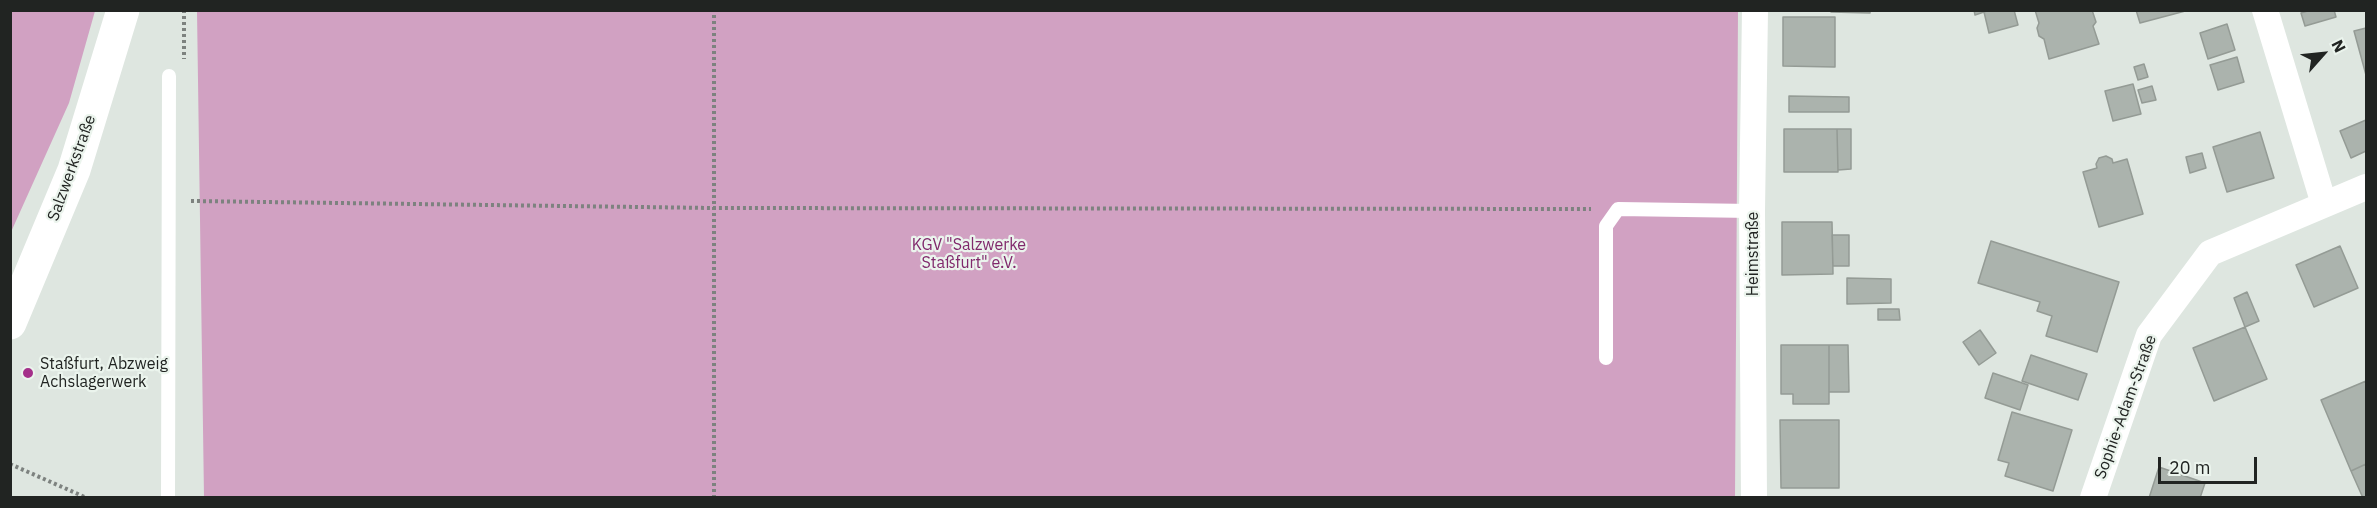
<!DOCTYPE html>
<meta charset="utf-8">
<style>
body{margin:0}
#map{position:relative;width:2377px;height:508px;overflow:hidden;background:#dee6e0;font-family:"IBM Plex Sans",sans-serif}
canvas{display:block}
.frame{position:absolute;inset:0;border:12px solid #212422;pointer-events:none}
.north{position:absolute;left:2293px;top:24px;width:60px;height:60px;-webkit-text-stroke:4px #ebf4ed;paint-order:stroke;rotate:63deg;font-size:16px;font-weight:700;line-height:24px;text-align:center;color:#212422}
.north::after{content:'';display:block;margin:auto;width:21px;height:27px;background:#212422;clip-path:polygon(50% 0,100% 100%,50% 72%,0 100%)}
.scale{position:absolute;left:2158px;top:457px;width:99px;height:27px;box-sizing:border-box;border:3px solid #212422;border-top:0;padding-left:8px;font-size:18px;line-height:21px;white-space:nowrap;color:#212422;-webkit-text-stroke:4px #ebf4ed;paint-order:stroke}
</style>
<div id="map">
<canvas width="2377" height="508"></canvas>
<div class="frame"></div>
<div class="north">N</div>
<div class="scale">20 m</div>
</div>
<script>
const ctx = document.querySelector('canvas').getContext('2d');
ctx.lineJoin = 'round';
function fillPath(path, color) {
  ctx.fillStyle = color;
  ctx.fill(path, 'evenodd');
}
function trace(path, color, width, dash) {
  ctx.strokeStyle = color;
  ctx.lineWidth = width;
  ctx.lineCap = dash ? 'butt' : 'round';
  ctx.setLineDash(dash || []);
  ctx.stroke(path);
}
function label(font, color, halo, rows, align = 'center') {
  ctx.font = font + ' "IBM Plex Sans",sans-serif';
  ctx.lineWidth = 4.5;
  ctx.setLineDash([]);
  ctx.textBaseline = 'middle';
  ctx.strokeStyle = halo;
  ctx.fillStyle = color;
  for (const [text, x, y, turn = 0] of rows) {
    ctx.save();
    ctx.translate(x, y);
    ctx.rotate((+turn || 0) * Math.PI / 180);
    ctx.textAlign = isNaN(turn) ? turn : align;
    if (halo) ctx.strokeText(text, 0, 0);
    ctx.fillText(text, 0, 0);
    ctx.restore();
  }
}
fillPath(new Path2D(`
 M11,10L95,11L69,103L11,232Z
 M197,11H1738L1735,497H204Z`), '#d1a1c2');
const building = new Path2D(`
 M1831,10H1870V13L1831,12Z
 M1974,10H1990L1975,15Z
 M1990,10H2014L2018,25L1989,33L1984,12Z
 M2035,10H2092L2096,22L2093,26L2099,44L2049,59L2044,39L2039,36L2037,28L2039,23Z
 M2136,10H2189L2140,23Z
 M2311,10H2334L2336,17L2305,26L2301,13Z
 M1783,17H1835V67L1783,66Z
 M2227,24L2235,50L2208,59L2200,33Z
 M2366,28V75L2354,31Z
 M2237,57L2244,82L2218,90L2210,65Z
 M2144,64L2148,77L2138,80L2134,67Z
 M2133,84L2141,114L2113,121L2105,91Z
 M2152,86L2156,100L2142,103L2138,90Z
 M1789,96L1849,97V112H1789Z
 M2366,120V151L2351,158L2340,131Z
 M1784,129H1837L1838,172H1784Z
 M1837,129H1851V169L1838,170Z
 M2260,132L2274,178L2227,192L2213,147Z
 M2202,153L2206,168L2190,173L2186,157Z
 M2106,156L2112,159L2113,163L2127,159L2143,214L2099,227L2083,172L2097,168L2096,164L2099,158Z
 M1782,222H1832L1833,274L1782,275Z
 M1832,235H1849V266H1833Z
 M1991,241L2119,282L2097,352L2046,336L2052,316L2037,311L2040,302L1978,283Z
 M2340,246L2358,288L2314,307L2296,265Z
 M1847,278L1891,279V303L1847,304Z
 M2247,292L2259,321L2245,327L2234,298Z
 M1878,309H1899L1900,320H1878Z
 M2245,327L2267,379L2214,401L2193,348Z
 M1980,330L1996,353L1979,365L1963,342Z
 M1781,345H1829V404H1793V394H1781Z
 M1829,345H1848L1849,392H1829Z
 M2031,355L2087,374L2078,400L2022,381Z
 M1993,373L2028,385L2020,410L1985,398Z
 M2366,381V464L2351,471L2321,400Z
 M2012,412L2072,430L2053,491L2005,476L2009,463L1998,460Z
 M1780,420H1839V488H1781Z
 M2366,464V498H2363L2351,471Z
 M2159,467L2205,483L2200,498H2149Z`);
fillPath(building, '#abb3ad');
trace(building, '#949b95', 1.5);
trace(new Path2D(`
 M184,10V59
 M191,201L713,208L1591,209
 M10,464L87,498
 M714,498V10`), '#7d827f', 4, [3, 3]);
trace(new Path2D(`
 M1606,358V226L1618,209L1752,211
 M168,498L169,76`), '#fff', 14);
trace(new Path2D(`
 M2265,10L2324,204
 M1754,498L1752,211L1755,10
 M2093,498L2149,335L2210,253L2366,187`), '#fff', 26);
trace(new Path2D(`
 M10,323L74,170L123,10`), '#fff', 33);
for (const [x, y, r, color] of [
 [28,373,6,"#a4308a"]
]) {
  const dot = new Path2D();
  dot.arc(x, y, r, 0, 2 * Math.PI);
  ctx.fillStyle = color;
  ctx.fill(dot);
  trace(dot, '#ebf4ed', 2);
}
label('16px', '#212422', '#ebf4ed', [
 ["Salzwerkstraße",72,168,-70],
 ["Heimstraße",1753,254,-90],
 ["Sophie-Adam-Straße",2126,407,-70]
]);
label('16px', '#80296c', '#ebf4ed', [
 ["KGV \"Salzwerke",969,245],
 ["Staßfurt\" e.V.",969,263]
]);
label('16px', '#212422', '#ebf4ed', [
 ["Staßfurt, Abzweig",40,364],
 ["Achslagerwerk",40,382]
], 'left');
</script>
